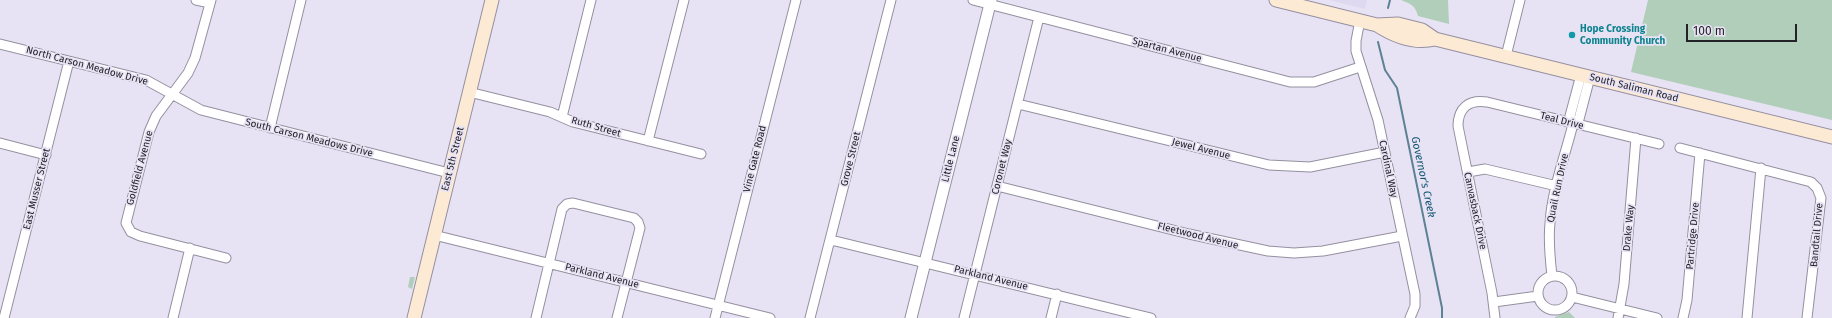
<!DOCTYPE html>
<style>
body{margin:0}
#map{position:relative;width:1832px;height:318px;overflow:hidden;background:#e8e3f4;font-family:"Fira Sans",sans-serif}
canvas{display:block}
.scale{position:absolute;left:1686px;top:24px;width:111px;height:18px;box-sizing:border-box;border:2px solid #232228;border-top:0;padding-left:5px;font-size:12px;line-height:14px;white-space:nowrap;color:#232228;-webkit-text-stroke:3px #e8e3f4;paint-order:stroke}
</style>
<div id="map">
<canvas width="1832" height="318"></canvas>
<div class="scale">100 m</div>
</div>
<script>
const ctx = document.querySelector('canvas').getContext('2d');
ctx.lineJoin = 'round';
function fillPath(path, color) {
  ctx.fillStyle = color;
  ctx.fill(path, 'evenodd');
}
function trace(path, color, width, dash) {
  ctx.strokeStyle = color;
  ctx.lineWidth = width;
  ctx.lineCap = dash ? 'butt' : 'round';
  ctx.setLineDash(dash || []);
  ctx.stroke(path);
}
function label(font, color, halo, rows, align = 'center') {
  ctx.font = font + ' "Fira Sans",sans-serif';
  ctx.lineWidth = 3.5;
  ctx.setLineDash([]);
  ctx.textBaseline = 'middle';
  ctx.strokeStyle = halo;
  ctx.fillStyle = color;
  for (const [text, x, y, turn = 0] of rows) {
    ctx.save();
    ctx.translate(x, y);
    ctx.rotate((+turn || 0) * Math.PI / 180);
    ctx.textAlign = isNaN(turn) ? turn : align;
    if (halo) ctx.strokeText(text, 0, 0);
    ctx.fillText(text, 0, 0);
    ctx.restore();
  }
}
fillPath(new Path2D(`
 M1329,0H1367L1365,9Z`), '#dfd8f1');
fillPath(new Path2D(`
 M1401,0H1448L1449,24L1418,16C1415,5 1411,4 1401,0Z
 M1648,0H1832V120L1631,72Z
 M410,277H415L412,289L408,287Z
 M1569,312L1575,318H1555V317Z`), '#b0ceb9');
trace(new Path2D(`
 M1388,8L1390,0
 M1378,42L1385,70L1397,88L1442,308V318`), '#5d8195', 2);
const minor = new Path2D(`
 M196,0L210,3
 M211,0L195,58L188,73L156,116L149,132L126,223L131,232L140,236L226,258
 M973,0L1290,82H1314L1360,67
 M1360,20L1356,41V51L1378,120L1415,294V306L1410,318
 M0,44L146,80L201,110L449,173
 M1506,56L1520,0
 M469,92L550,112L573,122L701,154
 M1018,104L1269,165L1310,167L1385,152
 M562,117L591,0
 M1573,124L1579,119L1590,77
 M270,128L301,0
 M648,141L684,0
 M0,143L46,155
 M1680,148L1811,182L1817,188L1821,198L1807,318
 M1468,172L1485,169L1557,186
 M997,186L1189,234L1268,251L1294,253L1323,251L1402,236
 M434,235L770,318
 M831,240L1151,318
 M1538 293a17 17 0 1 1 34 0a17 17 0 1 1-34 0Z
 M1552,276C1550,258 1548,241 1550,223C1552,190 1565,156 1573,124L1570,116L1581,75
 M1572,297L1657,318
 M1494,302L1538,296
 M4,318L69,61
 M173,318L190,248
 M536,318L562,209L567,204L573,203L634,218L638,222L640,228L617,318
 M715,318L796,0
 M810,318L891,0
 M964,318L1039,17
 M1051,318L1057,294
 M1495,318L1492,293L1458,126C1458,108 1469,99 1487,102L1659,144
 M1618,318L1624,284L1636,138
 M1683,318L1687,300L1700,153
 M1747,318L1761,168`);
const tertiary = new Path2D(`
 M911,318L991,0`);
const secondary = new Path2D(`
 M1276,0L1377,25L1398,24L1422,30L1435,39L1832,137
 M1377,25C1394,36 1415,44 1435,39
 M414,318L492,0`);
trace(minor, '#9490a0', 11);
trace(tertiary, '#9490a0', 13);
trace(secondary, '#9490a0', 15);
trace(minor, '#fff', 9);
trace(tertiary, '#fff', 11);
trace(secondary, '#fcead4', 13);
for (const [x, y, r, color] of [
 [1572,35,4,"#0f9aa8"]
]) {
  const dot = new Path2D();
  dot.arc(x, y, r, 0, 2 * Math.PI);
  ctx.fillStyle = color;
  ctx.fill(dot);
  trace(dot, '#e8e3f4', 1.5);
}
label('bold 10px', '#0d838f', '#e8e3f4', [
 ["Hope Crossing",1580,29],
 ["Community Church",1580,41]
], 'left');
label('10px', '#232228', '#e8e3f4', [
 ["Spartan Avenue",1167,50,15],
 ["North Carson Meadow Drive",87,66,15],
 ["South Saliman Road",1634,88,14],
 ["Teal Drive",1562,121,14],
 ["Ruth Street",596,127,16],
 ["South Carson Meadows Drive",309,138,14],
 ["Jewel Avenue",1201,149,14],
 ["East 5th Street",453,159,-76],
 ["Vine Gate Road",755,159,-76],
 ["Grove Street",851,159,-76],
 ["Little Lane",951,159,-76],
 ["Coronet Way",1002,167,-76],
 ["Goldfield Avenue",140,168,-75],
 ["Cardinal Way",1388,169,78],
 ["Quail Run Drive",1558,188,-78],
 ["East Musser Street",37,189,-76],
 ["Canvasback Drive",1475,211,78],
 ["Drake Way",1629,228,-85],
 ["Bandtail Drive",1817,235,-85],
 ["Fleetwood Avenue",1198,236,14],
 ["Partridge Drive",1693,236,-85],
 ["Parkland Avenue",602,276,14],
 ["Parkland Avenue",991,278,14]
]);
label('italic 11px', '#145772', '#e8e3f4', [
 ["Governor's Creek",1423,177,78]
]);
</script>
